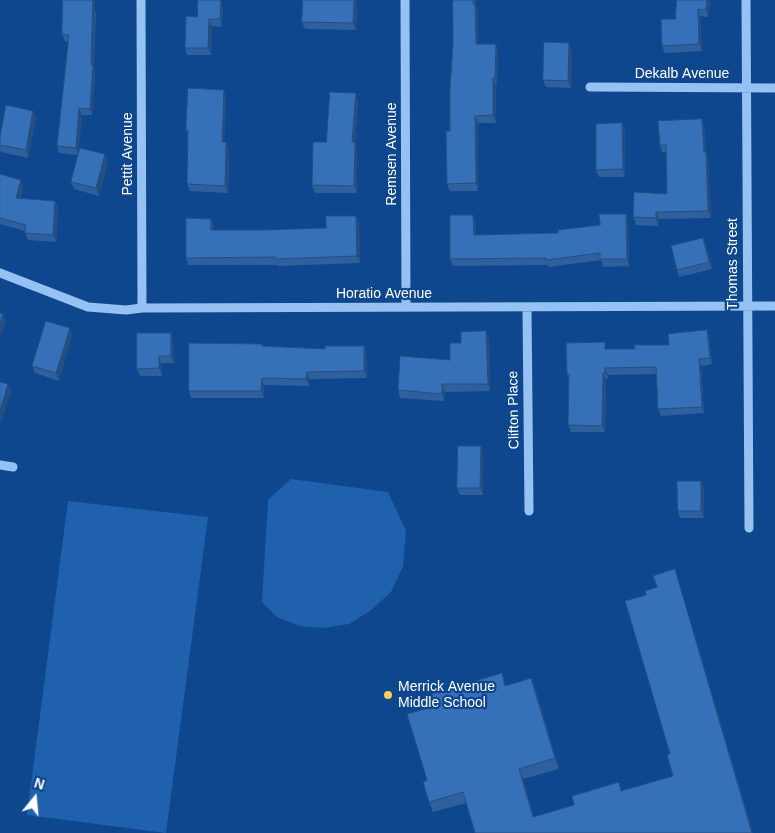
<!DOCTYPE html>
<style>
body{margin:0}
#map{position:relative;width:775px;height:833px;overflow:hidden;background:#0e478e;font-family:Helvetica,sans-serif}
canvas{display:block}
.north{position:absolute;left:10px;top:773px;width:50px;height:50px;-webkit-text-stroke:4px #0e478e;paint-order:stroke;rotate:17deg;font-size:14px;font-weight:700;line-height:20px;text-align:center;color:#fff}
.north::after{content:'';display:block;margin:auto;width:18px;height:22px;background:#fff;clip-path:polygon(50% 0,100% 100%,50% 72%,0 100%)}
</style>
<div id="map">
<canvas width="775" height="833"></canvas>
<div class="north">N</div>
</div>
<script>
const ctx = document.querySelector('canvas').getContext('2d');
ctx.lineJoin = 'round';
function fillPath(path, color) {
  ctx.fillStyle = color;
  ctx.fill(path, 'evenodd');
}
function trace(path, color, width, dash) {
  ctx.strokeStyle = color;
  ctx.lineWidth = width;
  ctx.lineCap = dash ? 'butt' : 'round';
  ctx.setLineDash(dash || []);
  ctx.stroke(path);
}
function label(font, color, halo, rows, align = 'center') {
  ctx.font = font + ' Helvetica,sans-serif';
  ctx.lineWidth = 4.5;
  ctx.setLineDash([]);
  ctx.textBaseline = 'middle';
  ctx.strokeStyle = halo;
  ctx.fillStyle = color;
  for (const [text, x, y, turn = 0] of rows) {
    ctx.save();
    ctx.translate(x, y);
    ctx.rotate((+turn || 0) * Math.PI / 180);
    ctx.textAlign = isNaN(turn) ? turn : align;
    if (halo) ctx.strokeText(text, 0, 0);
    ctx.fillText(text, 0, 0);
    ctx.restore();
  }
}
fillPath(new Path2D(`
 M291,479L388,492L406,531L403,566L391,592L370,611L349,624L323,628L300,626L277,617L262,602L268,500Z
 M68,501L208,517L166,833L27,815Z`), '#2061ae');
trace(new Path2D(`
 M141,0L142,308
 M405,0L406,307
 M746,0L749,528
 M590,87L775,88
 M0,273L88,307L126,310L142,308L775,306
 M527,308L529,511
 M0,465L13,467`), '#96c1f3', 9);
fillPath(new Path2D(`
 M303,0H355L357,5L356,30L305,29L302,22Z
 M453,0H475V4L478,11V44H496L498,52L497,85H496V123H478V191H450L447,184L453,43Z
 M710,0L708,17L700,16L702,51L665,53L662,46L675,19Z
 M223,6L222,27L212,26L211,55H187L185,48L197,17Z
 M96,11L94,67L95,72L92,115H82L78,154H105L108,161L99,196L74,189L71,182L78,155L59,153L57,146L68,42L65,41L62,34Z
 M572,51L571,88L546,87L543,80Z
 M226,97L224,142H226L229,149L228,193L190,191L187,184L188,136L186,130Z
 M358,101L355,144L357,150V193H315L312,185L326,142Z
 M33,111L36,118L28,158L1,152L0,149V137Z
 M622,123L625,130V177H599L596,170Z
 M704,126L706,152L708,159L711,218L659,219L658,226L636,225L633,217L667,194L666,152H662L660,145Z
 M0,174L23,187L20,199L55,201L58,208L56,242L28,240L25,233V231L0,224Z
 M626,214L628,221L629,266L603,267L601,260L549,267L548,265L453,266L450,259L476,222V235L558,233L600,225Z
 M211,219L214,226V230H265L326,228L359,223L360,263L278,266L277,265H188L186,258Z
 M703,238L706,245L712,269L679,277L677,270Z
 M707,330L709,337L712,364L701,366L704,413L661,416L658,409L656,374L608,375V379H606L605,432H571L568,425L569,379L567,374L607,349H635L669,345Z
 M72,335L59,381L35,373L32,366Z
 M489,338L490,391L445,392L444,401L400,398L398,390L450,360L461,343Z
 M173,340L174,363H161L162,376H140L137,369Z
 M263,346L325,349L364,346L366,353L367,378L309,379V386L264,385V398H191L189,391Z
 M483,453V495H460L457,488Z
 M701,481L704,488V518H680L678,511Z
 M675,569L678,580L753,833H475L466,803L433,812L429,802L427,780L506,685L535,688L559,769L523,779L534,817L673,776L646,595L657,587Z`), '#2e609e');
fillPath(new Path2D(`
 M93,0H95L94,67L95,72L92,115L90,109Z
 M221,0L223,6L222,27L220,19Z
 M354,0H355L357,5L356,30L353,23Z
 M707,0H710L708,17L706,10Z
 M475,4L478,11V51L476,44Z
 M698,9L700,16L702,51L699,44Z
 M209,19L212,26L211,55L208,48Z
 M569,43L572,51L571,88L568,81Z
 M496,44L498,52L497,85L495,78Z
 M493,78L496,85V123L493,115Z
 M224,90L226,97L224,149L222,142Z
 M356,93L358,101L355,144L357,150V193L354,186L352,142Z
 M79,108L82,115L78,155L76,148Z
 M33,111L36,118L28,158L26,150Z
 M475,116L478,123V191L476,183Z
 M702,119L704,126L706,159L704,152Z
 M622,123L625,130V177L623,169Z
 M226,142L229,149L228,193L225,186Z
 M706,152L708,159L711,218L708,211Z
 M105,154L108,161L99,196L96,188Z
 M21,180L23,187L18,205L16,198Z
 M55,201L58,208L56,242L53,235Z
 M656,212L659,219L658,226L656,218Z
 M626,214L628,221L629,266L627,259Z
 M473,215L476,222V242L474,235Z
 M356,216L359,223L360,263L357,256Z
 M211,219L214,226V237L211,230Z
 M703,238L706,245L712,269L709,262Z
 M3,314L6,321L0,339V323Z
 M70,328L72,335L59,381L56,373Z
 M707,330L709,337L712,364L710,358Z
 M486,331L489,338L490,391L488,384Z
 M171,333L173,340L174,363L171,356Z
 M364,346L366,353L367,378L364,371Z
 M159,356L161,363L162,376L159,368Z
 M699,359L701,366L704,413L702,407Z
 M605,368L608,375V379L605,373Z
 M307,372L309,379V386L306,379Z
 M603,373L606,379L605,432L602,426Z
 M262,378L264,385V398L261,391Z
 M8,384L11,391L0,427V411Z
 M442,384L445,392L444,401L442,394Z
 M481,446L483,453V495L480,488Z
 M701,481L704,488V518L701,511Z
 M675,569L678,580L753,833H752Z
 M531,678L535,688L559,769L555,758Z
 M519,769L523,779L537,828L533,817Z`), '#264e81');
const building = new Path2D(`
 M63,0H93L91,65H93L90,109L79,108L76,148L57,146L69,35L62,34Z
 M198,0H221L220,19H209L208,48H185L186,16L197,17Z
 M303,0H354L353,23L302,22Z
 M453,0H473V4H475L476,44H496L495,78H493V115L475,116L476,183L447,184L446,131H450V89L453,43Z
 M677,0H707L706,10L698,9L699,44L662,46L661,19H675Z
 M544,42L569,43L568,81L543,80Z
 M188,88L224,90L222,142H226L225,186L187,184L188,130H186Z
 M330,92L356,93L352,142H355L354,186L312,185L313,142H326Z
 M6,105L33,111L26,150L0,145V137Z
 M702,119L704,152H706L708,211L656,212V218L633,217L634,192L667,194L666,145H660L658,121Z
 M622,123L623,169L596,170V124Z
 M80,148L105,154L96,188L71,182Z
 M0,174L21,180L16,198L55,201L53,235L25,233L26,225L0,218Z
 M599,214H626L627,259H600V253L546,260V258L450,259V215H473L474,235L558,233V230L600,225Z
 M326,216H356L357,256L275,259V257L186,258V218L211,219V230H265L326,228Z
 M703,238L709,262L677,270L671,246Z
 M0,313L3,314L0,323Z
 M46,321L70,328L56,373L32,366Z
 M707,330L710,358L699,359L702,407L658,409L656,367L605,368V373H603L602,426L568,425L569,374H567L566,343L605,342V349H635L634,345H669L668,334Z
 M486,331L488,384H442V394L398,390L400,356L450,360V343H461V332Z
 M137,333H171V356H159V368L137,369Z
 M189,343L262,344V346L325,349V346H364V371L307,372L306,379L262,378L261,391H189Z
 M0,382L8,384L0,411Z
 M458,446H481L480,488H457Z
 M677,481H701V511H678Z
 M675,569L752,833H475L463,792L429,802L423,782L427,780L407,714L435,706L431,694L502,673L505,686L531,678L555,758L519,769L533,817L574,805L572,796L619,782L621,791L673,776L667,755L670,754L625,601L646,595L645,591L657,587L653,576Z`);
fillPath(building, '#3670b8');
trace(building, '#264e81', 1);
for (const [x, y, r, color] of [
 [388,695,5,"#ffce58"]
]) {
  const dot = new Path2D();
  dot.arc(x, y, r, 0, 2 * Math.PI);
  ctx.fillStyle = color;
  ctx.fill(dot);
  trace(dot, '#0e478e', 2);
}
label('14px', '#fff', '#0e478e', [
 ["Dekalb Avenue",682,74],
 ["Pettit Avenue",128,154,-90],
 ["Remsen Avenue",392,154,-90],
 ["Thomas Street",733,264,-90],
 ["Horatio Avenue",384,294],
 ["Clifton Place",514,410,-91]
]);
label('14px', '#fff', '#0e478e', [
 ["Merrick Avenue",398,687],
 ["Middle School",398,703]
], 'left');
</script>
